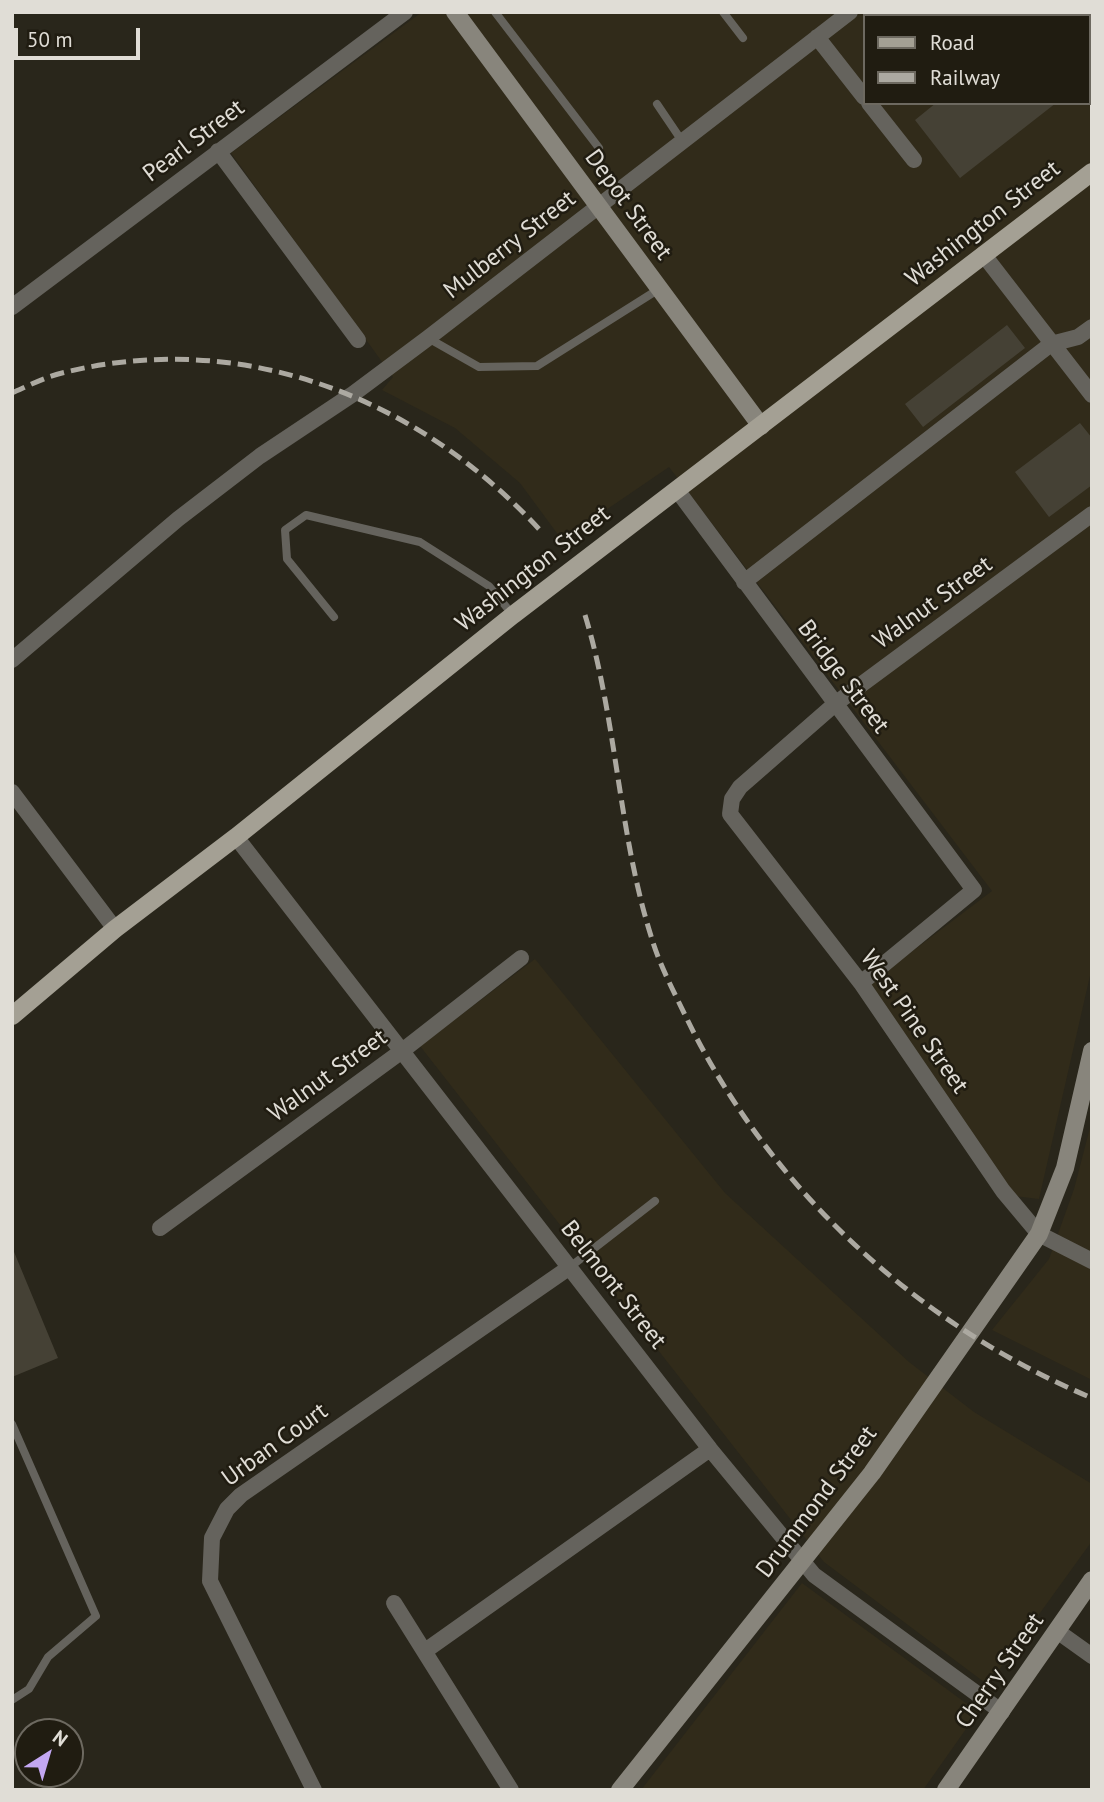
<!DOCTYPE html>
<style>
body{margin:0}
#map{position:relative;width:1104px;height:1802px;overflow:hidden;background:#29261b;font-family:"PT Sans",sans-serif}
canvas{display:block}
.frame{position:absolute;inset:0;border:14px solid #e0ddd6;pointer-events:none}
.legend{position:absolute;left:863px;top:14px;width:228px;height:91px;box-sizing:border-box;background:#201c11;border:2px solid #6d6960;margin:0;padding:9px 12px;list-style:none;font-size:21px;color:#e0ddd6}
.legend li{display:flex;align-items:center;gap:14px;height:35px}
.legend b{width:35px;border:2px solid #6d6960}
.north{position:absolute;left:14px;top:1718px;width:70px;height:70px;box-sizing:border-box;background:#201c11;border:2px solid #6d6960;border-radius:50%;rotate:37deg;font-size:19px;font-weight:700;line-height:28px;text-align:center;color:#e0ddd6}
.north::after{content:'';display:block;margin:auto;width:24px;height:32px;background:#c3a7f2;clip-path:polygon(50% 0,100% 100%,50% 72%,0 100%)}
.scale{position:absolute;left:14px;top:28px;width:126px;height:32px;box-sizing:border-box;border:4px solid #e0ddd6;border-top:0;padding-left:9px;font-size:21px;line-height:24px;white-space:nowrap;color:#e0ddd6;-webkit-text-stroke:5px #201c11;paint-order:stroke}
</style>
<div id="map">
<canvas width="1104" height="1802"></canvas>
<div class="frame"></div>
<ul class="legend">
<li><b style="height:9px;background:#a4a094"></b>Road</li>
<li><b style="height:9px;background:#aca9a1"></b>Railway</li>
</ul>
<div class="north">N</div>
<div class="scale">50 m</div>
</div>
<script>
const ctx = document.querySelector('canvas').getContext('2d');
ctx.lineJoin = 'round';
function fillPath(path, color) {
  ctx.fillStyle = color;
  ctx.fill(path, 'evenodd');
}
function trace(path, color, width, dash) {
  ctx.strokeStyle = color;
  ctx.lineWidth = width;
  ctx.lineCap = dash ? 'butt' : 'round';
  ctx.setLineDash(dash || []);
  ctx.stroke(path);
}
function label(font, color, halo, rows, align = 'center') {
  ctx.font = font + ' "PT Sans",sans-serif';
  ctx.lineWidth = 5;
  ctx.setLineDash([]);
  ctx.textBaseline = 'middle';
  ctx.strokeStyle = halo;
  ctx.fillStyle = color;
  for (const [text, x, y, turn = 0] of rows) {
    ctx.save();
    ctx.translate(x, y);
    ctx.rotate((+turn || 0) * Math.PI / 180);
    ctx.textAlign = isNaN(turn) ? turn : align;
    if (halo) ctx.strokeText(text, 0, 0);
    ctx.fillText(text, 0, 0);
    ctx.restore();
  }
}
fillPath(new Path2D(`
 M422,12H1092V967L1039,1199L1014,1196L869,984L992,891L669,467L562,540L520,483L455,428L382,390L393,377L231,153ZM864,16H1088V103H864Z
 M535,959L725,1193L909,1362L974,1412L1092,1484V1541L988,1685L824,1562L420,1046Z
 M1092,1120V1380L992,1330L1049,1259L1074,1189Z
 M802,1583L978,1712L923,1790H641Z`), '#312b1a');
fillPath(new Path2D(`
 M936,103H1056L960,178L915,120Z
 M1007,325L1025,348L923,427L905,404Z
 M1080,423L1092,438V485L1049,517L1015,472Z
 M12,1247L58,1358L12,1377Z`), '#454135');
trace(new Path2D(`
 M495,12L599,148
 M723,12L743,38
 M657,104L682,141
 M428,338L479,367L537,366L659,289
 M334,617L287,559L285,530L306,515L420,542L489,586L513,615
 M570,1267L655,1201
 M12,1424L96,1616L48,1657L29,1689L12,1700`), '#65635d', 8);
trace(new Path2D(`
 M817,37L864,97
 M869,103L914,160
 M218,151L358,340
 M983,254L1092,395
 M12,307L405,12
 M677,490L974,890L861,983
 M1092,514L835,704L740,787L732,799L730,814L861,983L1003,1191L1039,1234L1092,1261
 M744,582L1051,344L1078,337L1092,327
 M12,660L178,519L260,456L353,394L428,338L850,12
 M12,792L115,929
 M236,837L710,1449L814,1575L1002,1712
 M160,1228L402,1051L521,958
 M394,1603L511,1790
 M1057,1631L1092,1656
 M425,1651L710,1449
 M314,1790L210,1581L212,1538L227,1509L241,1495L570,1267`), '#65635d', 16);
trace(new Path2D(`
 M455,12L761,426
 M620,1790L872,1473L1039,1234L1065,1168L1092,1051
 M946,1790L1092,1580`), '#88857c', 18);
trace(new Path2D(`
 M12,1016L115,929L236,837L513,615L1092,172`), '#a4a094', 18);
trace(new Path2D(`
 M12,393C28,386 45,377 62,373C241,328 417,397 539,529
 M585,615C617,720 618,831 651,936C659,964 674,992 687,1019C770,1189 917,1325 1092,1398`), '#aca9a1', 5, [14, 7]);
label('24px', '#e0ddd6', '#201c11', [
 ["Pearl Street",194,141,-37],
 ["Depot Street",628,205,54],
 ["Washington Street",983,224,-38],
 ["Mulberry Street",510,245,-38],
 ["Washington Street",533,569,-38],
 ["Walnut Street",933,603,-36],
 ["Bridge Street",843,677,53],
 ["West Pine Street",914,1022,55],
 ["Walnut Street",328,1076,-36],
 ["Belmont Street",613,1285,52],
 ["Urban Court",275,1445,-36],
 ["Drummond Street",817,1502,-53],
 ["Cherry Street",1000,1671,-55]
]);
</script>
